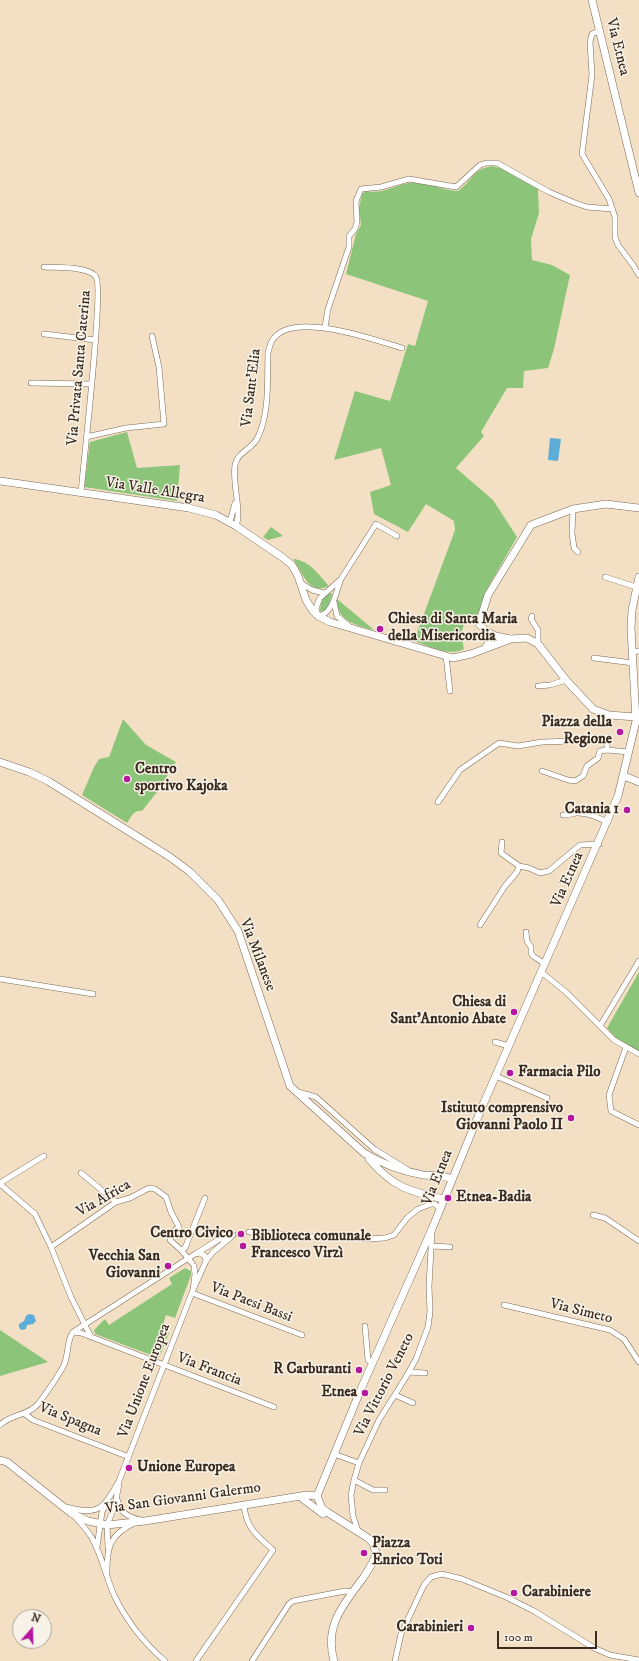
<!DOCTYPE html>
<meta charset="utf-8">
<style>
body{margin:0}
#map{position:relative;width:639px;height:1661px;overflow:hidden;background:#f3e0c4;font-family:"IM FELL DW Pica",serif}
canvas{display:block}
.north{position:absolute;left:12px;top:1609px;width:40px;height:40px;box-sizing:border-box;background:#f7f3e8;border:1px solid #aca397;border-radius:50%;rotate:20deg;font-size:11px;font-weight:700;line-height:16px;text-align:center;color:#3b2a1e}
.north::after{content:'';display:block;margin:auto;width:14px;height:18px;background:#b5179e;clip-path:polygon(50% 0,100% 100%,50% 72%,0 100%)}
.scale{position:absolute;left:497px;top:1631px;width:100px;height:18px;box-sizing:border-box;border:2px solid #3b2a1e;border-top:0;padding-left:5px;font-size:12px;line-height:14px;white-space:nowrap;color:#3b2a1e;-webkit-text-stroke:3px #f7f3e8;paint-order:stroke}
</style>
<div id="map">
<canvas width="639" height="1661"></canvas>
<div class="north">N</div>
<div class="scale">100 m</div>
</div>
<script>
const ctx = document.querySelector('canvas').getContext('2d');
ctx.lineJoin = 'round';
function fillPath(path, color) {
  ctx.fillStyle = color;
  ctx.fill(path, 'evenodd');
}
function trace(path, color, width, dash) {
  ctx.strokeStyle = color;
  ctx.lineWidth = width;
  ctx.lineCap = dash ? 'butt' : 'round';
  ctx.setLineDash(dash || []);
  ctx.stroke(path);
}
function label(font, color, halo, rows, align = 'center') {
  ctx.font = font + ' "IM FELL DW Pica",serif';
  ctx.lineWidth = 3;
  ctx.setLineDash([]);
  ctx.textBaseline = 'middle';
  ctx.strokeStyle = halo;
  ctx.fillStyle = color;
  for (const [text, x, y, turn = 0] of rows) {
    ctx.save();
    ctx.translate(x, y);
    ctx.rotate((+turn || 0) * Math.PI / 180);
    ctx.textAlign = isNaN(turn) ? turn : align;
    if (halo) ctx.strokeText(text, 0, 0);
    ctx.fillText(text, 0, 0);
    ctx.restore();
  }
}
fillPath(new Path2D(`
 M492,166L500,168L538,189L539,213L531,239L532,260L552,265L570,275L554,349L548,368L524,371L523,388H507L481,432L484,436L456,468L493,500L517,537L486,591L474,624L465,621L461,634L464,649C449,657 429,646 414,641L455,530L454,521L426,504L408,532L374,514L370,492L391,485L381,448L334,460L355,391L390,401L408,344L415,346L428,301L346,274L356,234L361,225L359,208L362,194L366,191C383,195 398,183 415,182C429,182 443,191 458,191C472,181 473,169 492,166Z
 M127,432L137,468L180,465L177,501L84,487L90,442Z
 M271,527L283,536L268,540L263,537Z
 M293,559C309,560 319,575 329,586C308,596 303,572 293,559Z
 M330,593L332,594C330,601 329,608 323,612L320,611L321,600Z
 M337,599L373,629L374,630C355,625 337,621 337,599Z
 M123,719L146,745L176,762L157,792L142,811C134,809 131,817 127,823L82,795L94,767L99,759L109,757Z
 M639,972V1052L617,1039L607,1028Z
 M185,1268L191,1271V1275L175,1318L166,1315L161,1330L169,1333L159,1358L95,1334L94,1330L105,1319L109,1325L172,1284L169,1278Z
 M0,1330L48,1362L0,1376Z`), '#8cc579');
fillPath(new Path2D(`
 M550,438L561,439L558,461L548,460Z
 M29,1314L34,1315L36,1321L33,1324L27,1325L26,1329L21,1330L19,1327V1324L24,1321L26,1316Z`), '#5cadd7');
trace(new Path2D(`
 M233,1235L249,1232`), '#cebca3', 5, [5, 2.5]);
const street = new Path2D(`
 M599,31L592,34L590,42L592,75L582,154L609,199L615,217V237L618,245L633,265L639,275
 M44,267C56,268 89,266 96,277C104,287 83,467 81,493
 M325,327L328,309L349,247V236L355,229L357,222L356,201L361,189L381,187L409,179L456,187L480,165L486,163H497L549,192L575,203L587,207L612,209
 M44,334L95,340
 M31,383L91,384
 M86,437L126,428L164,424L159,367L152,336
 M573,509L572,533L574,548L578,552
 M228,522L231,518L235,503
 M236,526C242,511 232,483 235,465C237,452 253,449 258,437C270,412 267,379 268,352C270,347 270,342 274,338C296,311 374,340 402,348
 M605,577L636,587
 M341,579C336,591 333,615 318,616L316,608L320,598L341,579L376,524L397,536
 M301,583L312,590L324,593
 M334,602L337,616L349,626
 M532,616L531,619L538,630V644
 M632,652L639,651
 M446,656L450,691
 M594,658L633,663
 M538,686L550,685L566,680
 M542,771L568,780L575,781L583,776L587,766L598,758L600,751L607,750L629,752
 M438,802L460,770L499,743L518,746L542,742L605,740H607V750
 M563,815C568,815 571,814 576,813C588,812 598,818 608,822
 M502,842L501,853L519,866L529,868L540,873L544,872L549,871L580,845L599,844
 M480,925L505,886L517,872L519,866
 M526,932L527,941L531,947V953L533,956L545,964
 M541,972L566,992L614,1040L639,1054
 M0,979L93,994
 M600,1026L639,961
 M495,1042L509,1046
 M626,1047L609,1095L611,1111L639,1125
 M496,1076L547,1098
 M298,1092L316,1097L374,1149L408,1170
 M81,1173L116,1202
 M0,1183L44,1156
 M0,1184L35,1214L51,1247L71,1297L91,1337
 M593,1215L605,1218L639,1241
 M249,1232L328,1238L344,1236L367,1239L385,1238L394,1235L407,1218L418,1209L431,1204H435L439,1208
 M432,1246L450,1247
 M51,1247L116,1202L130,1198L149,1188L155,1189L166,1197L171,1212L179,1227L171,1233L170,1240L181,1250L192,1263
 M181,1250L185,1248L205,1198
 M197,1253L218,1240L233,1235
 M206,1261L213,1252L231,1237
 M192,1293L302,1335
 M504,1305L610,1330L624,1339L639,1362
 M365,1326L368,1360L373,1363
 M73,1332L81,1333L274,1407
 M409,1372L425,1373
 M395,1395L413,1403
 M25,1414L33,1420L129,1457
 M0,1425C11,1414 28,1416 38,1404C45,1395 59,1375 64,1365C69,1354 66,1342 73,1332L195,1254L200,1253L205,1256L206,1261L193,1290
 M334,1454L359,1463
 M354,1480L373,1490H385
 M117,1499C120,1513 128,1517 141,1520
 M66,1507C99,1516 103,1509 119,1481L193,1290L195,1274L194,1266
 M74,1516C81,1523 87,1530 92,1538C102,1556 106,1577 114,1595C126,1620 144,1643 165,1661
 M358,1531L353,1516L351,1495L354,1480L359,1463L379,1420L406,1377L416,1359L428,1327L430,1312L429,1286L432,1231
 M97,1547L102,1512L106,1504
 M108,1548L107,1525L115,1505L119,1484
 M107,1571C107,1546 110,1535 134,1523
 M196,1661L273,1550C257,1535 247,1530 244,1506
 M252,1661L289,1604L293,1601L345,1591L353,1592
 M395,1661L401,1634L424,1585L431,1577L442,1574L462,1579L506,1597L534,1611L594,1648L610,1655L639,1660`);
const secondary = new Path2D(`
 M592,0L639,193
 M0,481L189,508L216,515L236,526L282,557L292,565L298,576L306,600L313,611L318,616L330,622L453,658L471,654L511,639L527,638L538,644L566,680L593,709L609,715L636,717
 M489,633L496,636L510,639
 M486,647L490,641L491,636L479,624L488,595L531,525L573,509L606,504L639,508
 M0,762L29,772L48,781L170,857L190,872L218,900L238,931L290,1086L364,1153C382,1164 402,1171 423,1175C433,1176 441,1174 451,1179
 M624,776L639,782
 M369,1159C393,1187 408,1191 443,1199
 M0,1460L7,1462L71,1513L88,1521L107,1525L145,1521L307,1495L317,1496
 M303,1499L323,1514
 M334,1661C324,1626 343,1605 363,1578C368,1570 374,1563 376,1553L373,1543L368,1538L327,1512L322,1508L317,1496L361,1389L432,1229L482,1107L618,796L636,721L631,628L632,610L639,577`);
trace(street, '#7b6a58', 6);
trace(secondary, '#7b6a58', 8);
trace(street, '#fff', 5);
trace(secondary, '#fff', 7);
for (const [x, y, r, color] of [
 [380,629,4,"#b5179e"],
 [620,732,4,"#b5179e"],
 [127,779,4,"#b5179e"],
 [627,810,4,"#b5179e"],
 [514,1012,4,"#b5179e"],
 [510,1073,4,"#b5179e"],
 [571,1118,4,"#b5179e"],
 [448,1198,4,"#b5179e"],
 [241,1234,4,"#b5179e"],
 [243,1246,4,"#b5179e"],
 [168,1266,4,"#b5179e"],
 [359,1370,4,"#b5179e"],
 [365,1393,4,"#b5179e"],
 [129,1468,4,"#b5179e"],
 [364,1553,4,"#b5179e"],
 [514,1593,4,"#b5179e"],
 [471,1628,4,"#b5179e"]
]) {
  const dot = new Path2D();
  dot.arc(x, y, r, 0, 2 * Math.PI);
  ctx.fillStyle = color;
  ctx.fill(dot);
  trace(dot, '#f7f3e8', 1.5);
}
label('15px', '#3b2a1e', '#f7f3e8', [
 ["Via Etnea",617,47,76],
 ["Via Privata Santa Caterina",80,368,-85],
 ["Via Sant'Elia",252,388,-83],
 ["Via Valle Allegra",155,491,9],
 ["Via Etnea",568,880,-66],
 ["Via Milanese",257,955,69],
 ["Via Etnea",438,1178,-68],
 ["Via Africa",104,1199,-30],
 ["Via Paesi Bassi",251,1303,21],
 ["Via Simeto",581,1312,14],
 ["Via Francia",209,1370,21],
 ["Via Unione Europea",145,1381,-69],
 ["Via Vittorio Veneto",385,1385,-63],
 ["Via Spagna",70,1420,22],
 ["Via San Giovanni Galermo",183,1499,-8]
]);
label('bold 15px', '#3b2a1e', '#f7f3e8', [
 ["Chiesa di Santa Maria",388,620,"left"],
 ["della Misericordia",388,637,"left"],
 ["Piazza della",612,723],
 ["Regione",612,740],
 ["Centro",135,770,"left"],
 ["sportivo Kajoka",135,787,"left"],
 ["Catania 1",619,810],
 ["Chiesa di",506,1003],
 ["Sant'Antonio Abate",506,1020],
 ["Farmacia Pilo",518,1073,"left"],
 ["Istituto comprensivo",563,1109],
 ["Giovanni Paolo II",563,1126],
 ["Etnea-Badia",456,1198,"left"],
 ["Centro Civico",233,1234],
 ["Biblioteca comunale",251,1237,"left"],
 ["Francesco Virzì",251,1254,"left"],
 ["Vecchia San",160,1257],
 ["Giovanni",160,1274],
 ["R Carburanti",351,1370],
 ["Etnea",357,1393],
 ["Unione Europea",137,1468,"left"],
 ["Piazza",372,1544,"left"],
 ["Enrico Toti",372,1561,"left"],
 ["Carabiniere",522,1593,"left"],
 ["Carabinieri",463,1628]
], 'right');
</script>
